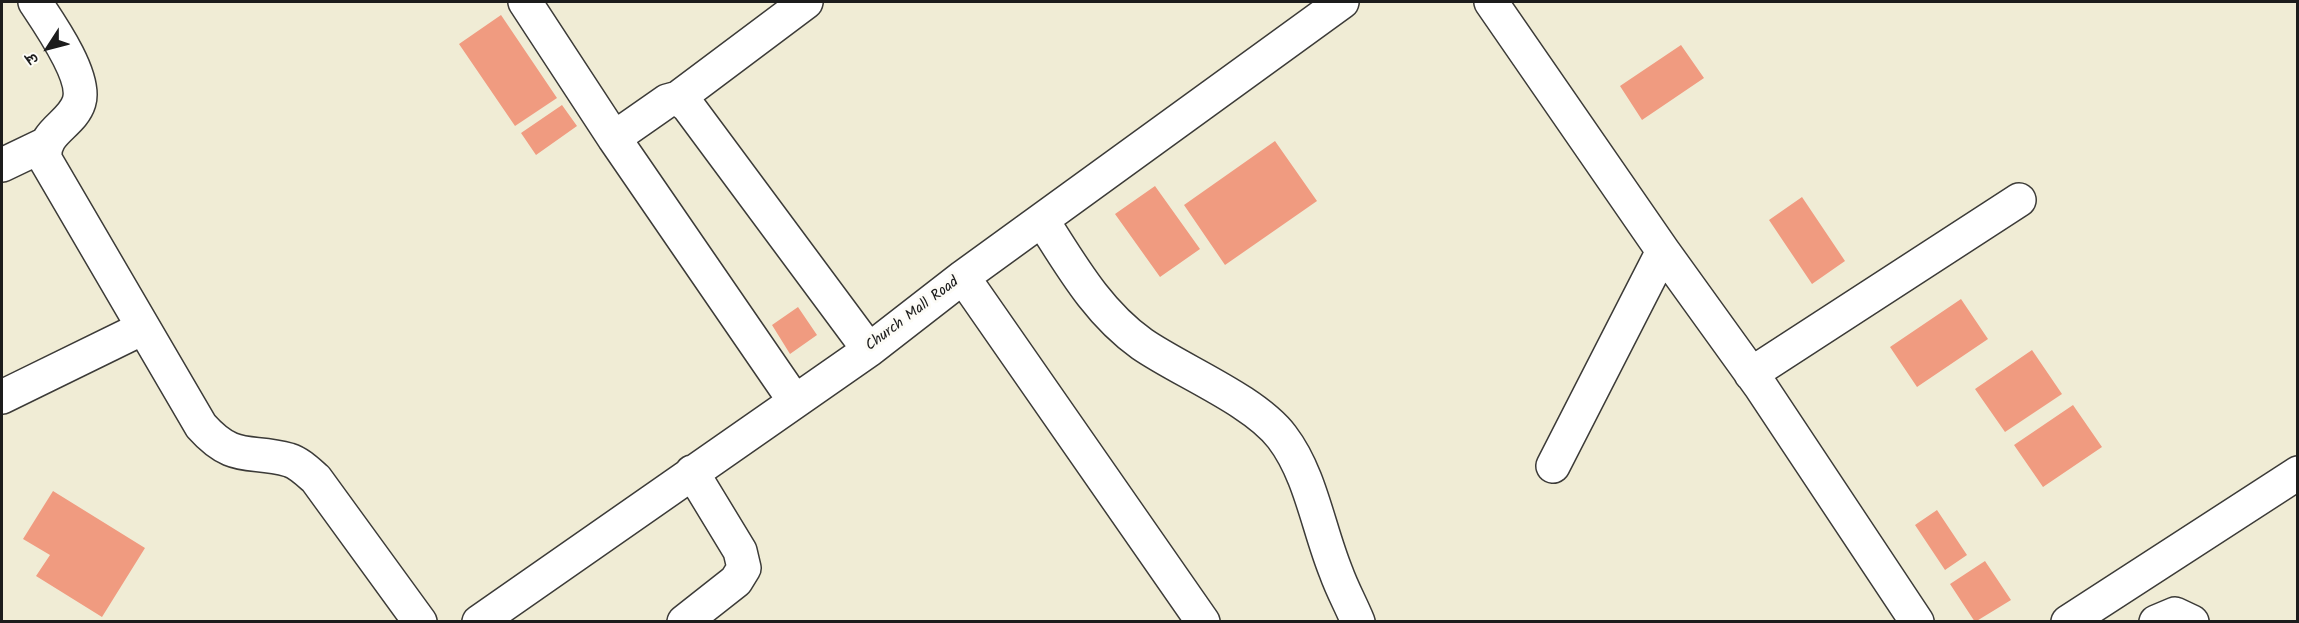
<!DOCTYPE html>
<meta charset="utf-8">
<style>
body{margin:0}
#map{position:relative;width:2299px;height:623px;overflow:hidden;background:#f0ecd5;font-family:Kalam,"Playpen Sans Deva",sans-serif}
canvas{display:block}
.frame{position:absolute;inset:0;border:3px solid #1c1c1c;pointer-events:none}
.north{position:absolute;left:18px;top:18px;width:60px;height:60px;-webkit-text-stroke:4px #fdfcf7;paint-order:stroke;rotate:234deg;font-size:16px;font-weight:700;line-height:24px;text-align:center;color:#1c1c1c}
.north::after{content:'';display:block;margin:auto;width:21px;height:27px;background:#1c1c1c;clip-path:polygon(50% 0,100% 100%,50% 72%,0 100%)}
</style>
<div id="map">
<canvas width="2299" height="623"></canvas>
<div class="frame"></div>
<div class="north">उ</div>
</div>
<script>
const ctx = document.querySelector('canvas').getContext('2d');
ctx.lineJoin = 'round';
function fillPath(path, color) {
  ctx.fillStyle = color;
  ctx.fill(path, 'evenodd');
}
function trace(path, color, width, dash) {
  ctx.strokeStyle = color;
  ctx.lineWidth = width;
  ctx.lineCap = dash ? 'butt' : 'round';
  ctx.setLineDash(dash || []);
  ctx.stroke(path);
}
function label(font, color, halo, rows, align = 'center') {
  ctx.font = font + ' Kalam,sans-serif';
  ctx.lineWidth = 6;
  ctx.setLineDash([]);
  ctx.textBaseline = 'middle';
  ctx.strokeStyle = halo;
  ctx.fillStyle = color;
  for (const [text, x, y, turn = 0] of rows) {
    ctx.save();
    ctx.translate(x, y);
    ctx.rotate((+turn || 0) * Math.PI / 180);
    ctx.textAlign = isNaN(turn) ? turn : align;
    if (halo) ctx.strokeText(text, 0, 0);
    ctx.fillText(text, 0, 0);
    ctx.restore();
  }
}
fillPath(new Path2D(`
 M501,15L557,98L515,126L459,44Z
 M1681,45L1704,78L1642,120L1620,86Z
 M562,105L577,126L536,155L521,133Z
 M1275,141L1317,201L1225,265L1184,205Z
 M1155,186L1200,249L1160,277L1115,214Z
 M1802,197L1845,261L1812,284L1769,220Z
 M1961,299L1988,339L1917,387L1890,347Z
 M798,307L817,335L790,354L772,325Z
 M2032,350L2062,394L2005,432L1975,389Z
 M2073,405L2102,447L2043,487L2014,445Z
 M53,491L145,548L102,617L36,576L50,555L23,539Z
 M1937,510L1967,555L1945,570L1915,525Z
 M1985,561L2011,600L1975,622L1950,584Z`), '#f09b80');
const minor = new Path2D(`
 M35,2C49,23 87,77 79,102C72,125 42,131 45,159L201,426C234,463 249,449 289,460C299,463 308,472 316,479L420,622
 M525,2L614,138L794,400
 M1491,2L1663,251L1761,387L1917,622
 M678,98L688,106L869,350
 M614,138L667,101L678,98L806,2
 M2,165L46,144
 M1042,220C1071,265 1097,312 1142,344C1181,371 1254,400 1282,437C1311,475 1318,528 1336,572C1342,589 1351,605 1358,622
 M963,277L1203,622
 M1751,374L2019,200
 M2,397L143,328
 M1553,466L1663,251
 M479,622L869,350L963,277L1342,2
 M684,622L736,581L744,568L740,551L692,472
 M2068,622L2298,473
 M2156,622L2175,614L2192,622`);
trace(minor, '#3c3b38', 36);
trace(minor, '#fff', 33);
label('15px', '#1c1c1c', '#fdfcf7', [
 ["Church Mall Road",913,315,-37]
]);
</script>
